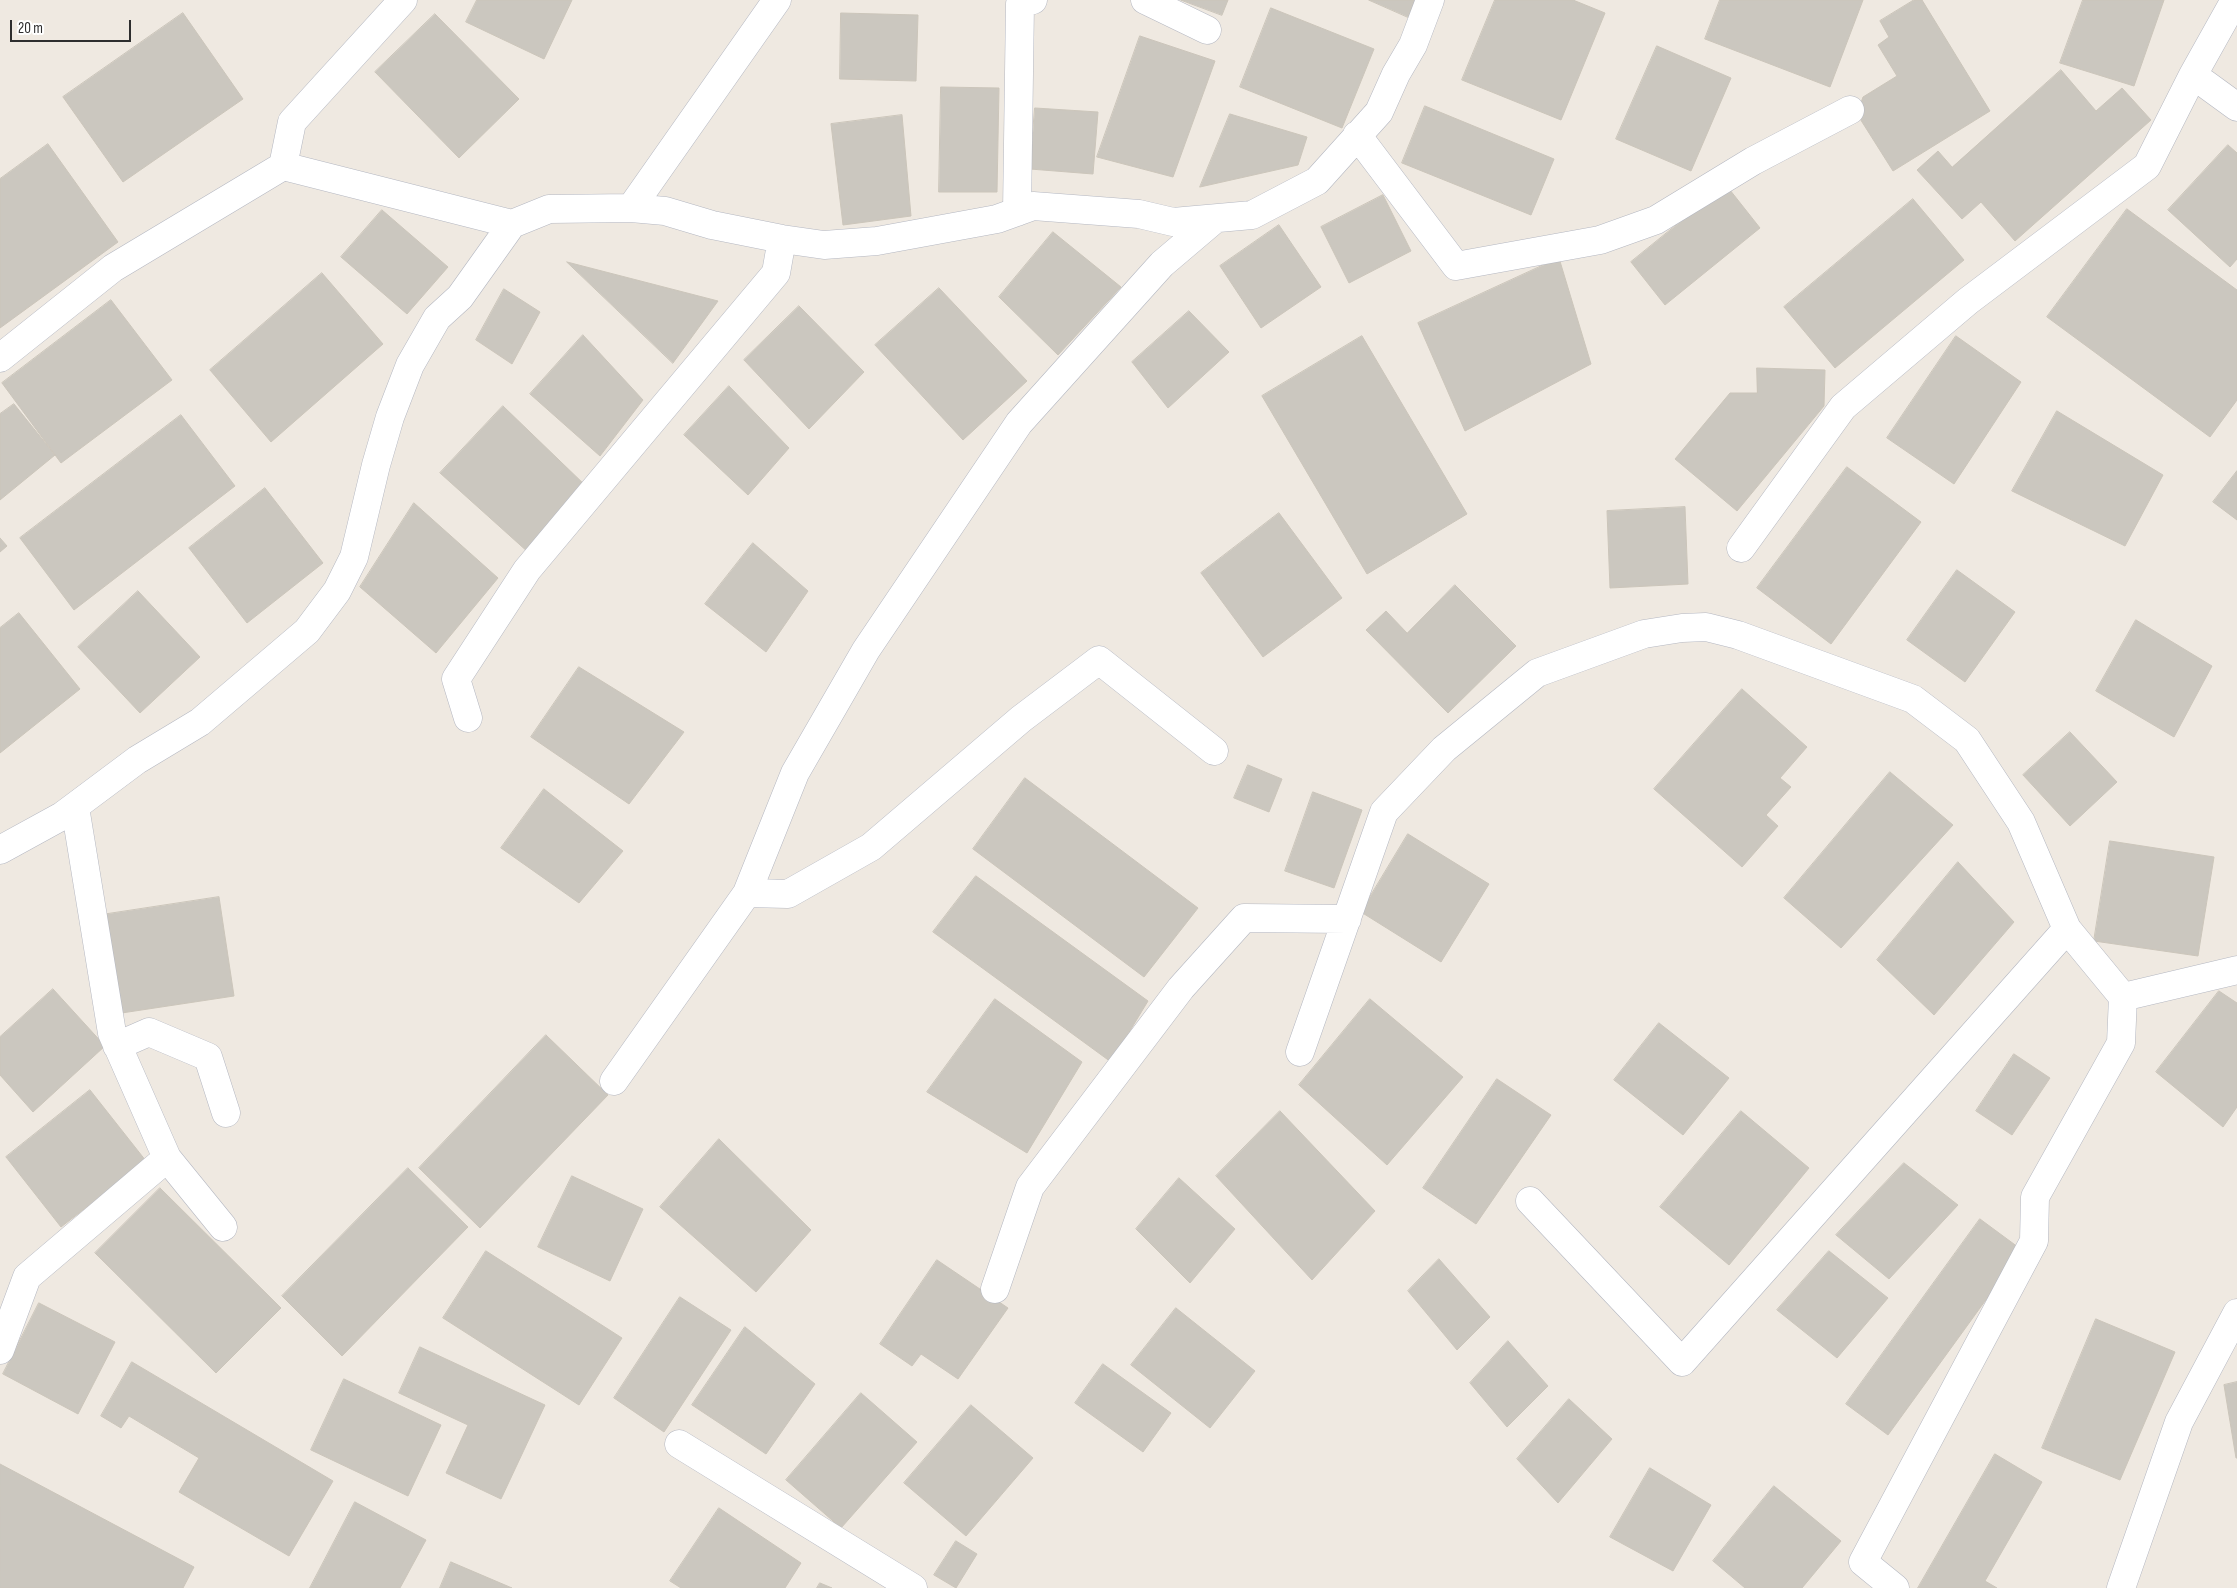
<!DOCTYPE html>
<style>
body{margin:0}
#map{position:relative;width:2237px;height:1588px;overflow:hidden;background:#efe9e1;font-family:"Sofia Sans Condensed",sans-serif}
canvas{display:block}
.scale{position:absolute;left:10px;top:20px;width:121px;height:22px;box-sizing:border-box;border:2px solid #2e2e2e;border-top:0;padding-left:6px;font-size:15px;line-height:18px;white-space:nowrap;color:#2e2e2e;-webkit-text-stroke:4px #fff;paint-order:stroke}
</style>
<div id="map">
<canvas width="2237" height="1588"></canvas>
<div class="scale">20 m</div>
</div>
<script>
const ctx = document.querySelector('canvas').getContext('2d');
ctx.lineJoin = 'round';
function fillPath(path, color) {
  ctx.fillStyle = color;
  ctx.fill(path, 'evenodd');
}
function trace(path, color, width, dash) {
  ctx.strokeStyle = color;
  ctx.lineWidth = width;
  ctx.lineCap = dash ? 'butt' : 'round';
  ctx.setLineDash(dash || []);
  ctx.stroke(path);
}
const building = new Path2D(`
 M477,0H572L544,59L466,22Z
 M1181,0H1228L1222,15Z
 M1369,0H1415L1408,17Z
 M1495,0H1573L1605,13L1561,120L1462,80Z
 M1720,0H1863L1830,87L1705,39Z
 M1914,0H1922L1990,111L1893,171L1857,114L1863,97L1897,76L1878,45L1889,37L1880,21Z
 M2083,0H2164L2134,86L2060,63Z
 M1271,8L1374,49L1342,128L1240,87Z
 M183,13L243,99L123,182L63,97Z
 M841,13L918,15L916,81L840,79Z
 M435,14L519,99L459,158L375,72Z
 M1140,36L1215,61L1173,177L1097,157Z
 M1657,46L1731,78L1691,171L1616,139Z
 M2061,70L2096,111L2122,88L2151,120L2015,241L1981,202L1962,219L1917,170L1938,151L1952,167Z
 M941,87L999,88L997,192H939Z
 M1425,106L1554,159L1531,215L1402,163Z
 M1035,108L1098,112L1093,174L1030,169Z
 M1230,114L1307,137L1298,165L1200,187Z
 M902,115L911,216L843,225L831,124Z
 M48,144L118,242L0,328V179Z
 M2228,145L2237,153V259L2230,267L2168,210Z
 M1726,185L1760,228L1665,305L1631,262Z
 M1383,195L1411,251L1349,283L1321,227Z
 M1913,199L1964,260L1835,368L1784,307Z
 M2127,209L2237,290V400L2210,437L2047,317Z
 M382,210L448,267L407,314L341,257Z
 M1279,225L1321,287L1261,328L1220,266Z
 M1053,232L1121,287L1058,355L999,297Z
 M1559,258L1591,364L1465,431L1418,323Z
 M567,262L718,301L673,363Z
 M322,273L383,344L271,442L210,370Z
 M939,288L1027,381L963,440L875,345Z
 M504,289L540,312L512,364L476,340Z
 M111,300L172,380L61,463L2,383Z
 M799,306L864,372L809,429L744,360Z
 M1189,311L1229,352L1168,408L1132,362Z
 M583,335L643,400L600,456L530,394Z
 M1362,336L1467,514L1367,574L1262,396Z
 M1956,336L2021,382L1954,484L1887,438Z
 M1757,368L1825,370L1824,406L1737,511L1675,459L1730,393H1757Z
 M729,386L789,448L748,495L684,435Z
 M14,404L55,455L0,500V414Z
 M503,406L588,488L529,553L440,473Z
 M2057,411L2163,475L2125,546L2012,491Z
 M181,415L235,486L74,610L20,538Z
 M1847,467L1921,522L1831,644L1757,588Z
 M2237,471V520L2213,502Z
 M265,488L323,563L247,623L189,548Z
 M414,503L498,578L436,653L360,587Z
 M1685,507L1688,584L1610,588L1607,511Z
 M1279,513L1342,598L1263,657L1201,573Z
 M0,538L7,546L0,552Z
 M753,543L808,591L766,652L705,604Z
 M1957,570L2015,612L1965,682L1907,640Z
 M1455,585L1516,646L1448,713L1366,630L1386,611L1407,633Z
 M138,591L200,657L140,713L78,647Z
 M19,613L80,689L0,753V628Z
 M2136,620L2212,666L2174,737L2096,691Z
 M579,667L684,732L629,804L531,737Z
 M1742,689L1807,747L1780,778L1791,787L1766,815L1778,826L1742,867L1654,789Z
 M2070,732L2117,782L2070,826L2023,775Z
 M1248,765L1282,779L1269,812L1234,798Z
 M1890,772L1953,825L1841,948L1784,898Z
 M1025,778L1198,908L1144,977L973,849Z
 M544,789L623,851L579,903L501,848Z
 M1313,792L1362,810L1334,888L1285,871Z
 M1408,834L1489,884L1441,962L1361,912Z
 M2110,841L2214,857L2198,956L2094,941Z
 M1958,862L2014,922L1934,1015L1877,960Z
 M976,876L1148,1001L1111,1062L933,932Z
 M219,897L234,996L115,1014L101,915Z
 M53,989L105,1046L33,1112L0,1075V1037Z
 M2219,991L2237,1003V1107L2223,1127L2156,1072Z
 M995,999L1082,1062L1027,1153L927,1092Z
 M1370,999L1463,1077L1387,1165L1299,1085Z
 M1659,1023L1729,1078L1683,1135L1614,1080Z
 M546,1035L608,1095L480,1228L419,1168Z
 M2014,1054L2050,1078L2012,1135L1976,1111Z
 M1497,1079L1551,1115L1476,1224L1423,1188Z
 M90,1090L146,1161L61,1227L6,1157Z
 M1280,1111L1375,1211L1312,1280L1216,1176Z
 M1741,1111L1809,1168L1729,1265L1660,1207Z
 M719,1139L811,1230L756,1292L660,1207Z
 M1904,1163L1958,1205L1889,1279L1836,1235Z
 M408,1168L468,1227L342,1356L282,1296Z
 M572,1176L643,1209L610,1281L538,1247Z
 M1179,1178L1235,1229L1190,1283L1136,1229Z
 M160,1188L281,1308L216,1373L95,1253Z
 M1980,1219L2022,1250L1888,1435L1846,1404Z
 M486,1251L622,1338L579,1405L443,1318Z
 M1829,1251L1888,1298L1837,1358L1777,1310Z
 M1439,1259L1490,1317L1457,1350L1408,1291Z
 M937,1260L1008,1308L958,1379L921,1354L912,1366L880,1344Z
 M680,1297L731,1330L664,1432L614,1398Z
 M39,1303L115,1342L78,1414L3,1374Z
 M1176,1308L1255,1371L1210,1428L1131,1365Z
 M2096,1319L2175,1352L2120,1480L2042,1448Z
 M745,1327L815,1384L766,1454L692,1405Z
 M1508,1341L1548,1386L1507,1427L1470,1383Z
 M420,1347L545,1405L501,1499L446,1473L468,1425L399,1393Z
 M132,1362L333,1481L289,1556L179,1492L199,1458L129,1416L121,1428L101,1416Z
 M1103,1364L1171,1413L1143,1452L1075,1403Z
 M344,1379L441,1425L408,1496L311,1450Z
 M2237,1382V1458H2236L2224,1385Z
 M861,1393L917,1442L841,1528L786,1480Z
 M1569,1399L1612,1439L1558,1503L1517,1459Z
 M971,1405L1033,1458L966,1536L904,1483Z
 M1995,1454L2042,1482L1985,1581L1997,1588H1918Z
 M0,1464L194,1567L183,1588H0Z
 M1650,1468L1711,1505L1673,1571L1610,1537Z
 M1774,1486L1841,1541L1802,1588H1745L1713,1561Z
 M355,1502L426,1540L400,1588H310Z
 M719,1508L801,1563L785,1588H681L670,1581Z
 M956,1541L977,1554L956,1588L934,1575Z
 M451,1562L512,1588H440Z
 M820,1583L832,1588H817Z`);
fillPath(building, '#cbc7bf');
trace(building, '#cbc5ba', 1);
const minor = new Path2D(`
 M1145,0L1207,30
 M2193,75L2237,107
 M1357,135L1456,266L1600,240L1656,220L1753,161L1850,110
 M283,166L292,122L403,0
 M631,208L777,0
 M1017,212L1020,4L1033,0
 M0,358L113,268L283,166L512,224
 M1741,548L1843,407L1968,301L2147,166L2193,75L2235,0
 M468,718L456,679L527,570L776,273L782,239
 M75,807L112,1033L167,1158
 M0,850L62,816L137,760L200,722L307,631L337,591L354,557L376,465L390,417L410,365L437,318L460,297L512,224L549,209L631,208L665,211L712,225L782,239L824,245L877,241L997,219L1033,206L1139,214L1173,222L1252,215L1317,181L1379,112L1396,74L1413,45L1430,0
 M747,893L788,894L871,847L1021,719L1099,660L1214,751
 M117,1046L149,1032L208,1057L226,1113
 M1300,1052L1384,812L1444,749L1537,673L1644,634L1682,628L1706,627L1738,635L1913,699L1967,740L2021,822L2067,929L2123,997L2237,970
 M614,1081L747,893L795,773L866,650L1019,423L1162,264L1215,219
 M1530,1201L1682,1362L2067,929
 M995,1289L1030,1187L1181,988L1244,918L1347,919
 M0,1350L27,1277L167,1158L223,1227
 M679,1444L913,1588
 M1895,1588L1863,1562L2034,1241L2035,1197L2121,1043L2123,997
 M2121,1588L2179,1422L2237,1313`);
trace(minor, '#b4b7c1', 29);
trace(minor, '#fff', 28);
</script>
